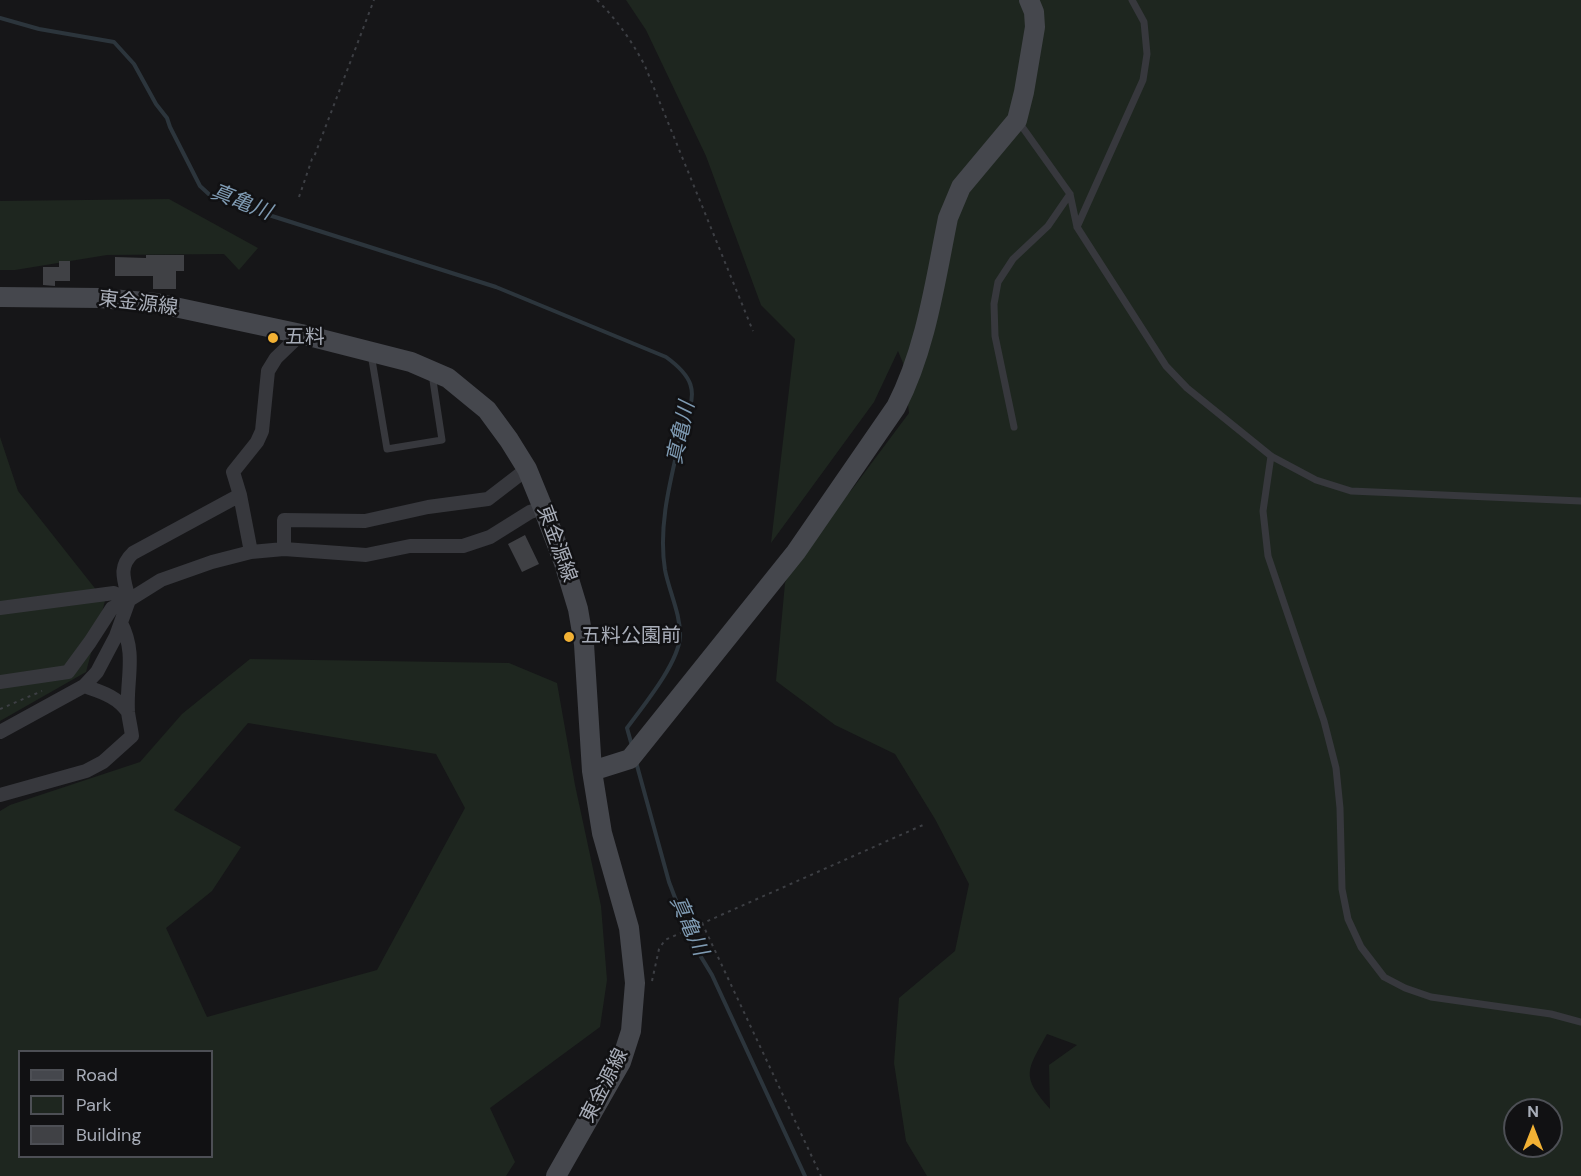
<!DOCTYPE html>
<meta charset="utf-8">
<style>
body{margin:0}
#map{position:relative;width:1581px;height:1176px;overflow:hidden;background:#161618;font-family:"DM Sans",sans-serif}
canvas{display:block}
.legend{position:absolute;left:18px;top:1050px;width:195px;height:108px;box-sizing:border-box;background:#111113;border:2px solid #4d4f55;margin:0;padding:8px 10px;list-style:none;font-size:18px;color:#a8adb8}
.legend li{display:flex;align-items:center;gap:12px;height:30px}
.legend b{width:30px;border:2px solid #4d4f55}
.north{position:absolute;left:1503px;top:1098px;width:60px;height:60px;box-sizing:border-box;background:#111113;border:2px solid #4d4f55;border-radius:50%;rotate:0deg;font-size:16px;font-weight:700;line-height:24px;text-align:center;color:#a8adb8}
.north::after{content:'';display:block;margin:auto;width:21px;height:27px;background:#f2b134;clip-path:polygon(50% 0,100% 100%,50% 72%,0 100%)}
</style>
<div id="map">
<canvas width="1581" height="1176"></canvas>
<ul class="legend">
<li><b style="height:8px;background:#45474d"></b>Road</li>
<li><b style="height:16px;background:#1e261f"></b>Park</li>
<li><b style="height:16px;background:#404145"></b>Building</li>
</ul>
<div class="north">N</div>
</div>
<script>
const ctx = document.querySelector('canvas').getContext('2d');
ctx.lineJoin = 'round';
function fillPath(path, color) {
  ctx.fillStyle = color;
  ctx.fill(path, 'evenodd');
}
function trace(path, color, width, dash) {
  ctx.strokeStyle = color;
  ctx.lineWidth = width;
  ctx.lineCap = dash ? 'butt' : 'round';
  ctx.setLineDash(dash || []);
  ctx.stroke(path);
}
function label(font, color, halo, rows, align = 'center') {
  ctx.font = font + ' "DM Sans","Noto Sans JP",sans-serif';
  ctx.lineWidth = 5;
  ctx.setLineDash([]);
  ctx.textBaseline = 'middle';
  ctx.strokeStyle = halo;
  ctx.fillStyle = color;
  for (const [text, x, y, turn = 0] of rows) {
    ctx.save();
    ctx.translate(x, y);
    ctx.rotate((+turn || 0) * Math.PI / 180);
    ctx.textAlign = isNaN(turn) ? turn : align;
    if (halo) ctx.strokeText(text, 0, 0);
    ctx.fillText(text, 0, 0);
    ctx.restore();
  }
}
fillPath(new Path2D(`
 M626,0H1581V1176H927L906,1141L894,1063L899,998L955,951L969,884L935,819L895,754L835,725L776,681L785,583L805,543L853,488L909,413L903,363L898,351L874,402L771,543L795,339L761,305L706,156L646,30ZM1047,1034L1077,1045L1049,1065L1050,1109C1020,1075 1027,1071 1047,1034ZM1515,1110H1551V1146H1515Z
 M169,199L258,248L239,270L224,254L107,255L15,270H0V201Z
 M0,437L18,491L105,601L86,672L0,721Z
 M250,659L509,663L557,683L575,785L601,906L607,980L600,1027L490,1108L515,1162L506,1176H0V811L10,805L140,762L182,714ZM248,723L436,754L465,808L377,970L207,1017L166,928L212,891L241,847L174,810ZM20,1052H212V1156H20Z`), '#1e261f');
trace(new Path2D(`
 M0,18L39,29L114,42L134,64L156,104L167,118L170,127L200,186L212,197L496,287L666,357C691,375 700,391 684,421C674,469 657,520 665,570C669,591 681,615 680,637C678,664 643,706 627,728L632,746
 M636,762L669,882L692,942L712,975L805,1176`), '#2c353c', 4);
fillPath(new Path2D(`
 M146,255H184V271H176V289H153V276H115V257L146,258Z
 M59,261H70V281H55V286L43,285V267H59Z
 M525,535L539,564L522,572L508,544Z`), '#404145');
trace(new Path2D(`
 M597,0C617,20 632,41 645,66L753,331
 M299,197L312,159L314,157L374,0
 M0,709L42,691
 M702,923L821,1176
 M652,981L659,949L665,940L923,825`), '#3d3f44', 2, [3, 4.5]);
trace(new Path2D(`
 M1018,121L1070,194L1077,227L1166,366L1187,388L1271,456L1316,480L1351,491L1581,501
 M1077,227L1143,80L1147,54L1144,22L1132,0
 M371,354L387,449L442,440L432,374
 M1014,427L995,336L994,304L998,282L1013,259L1048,226L1070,194
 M1271,456L1263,511L1268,556L1324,721L1336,768L1340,808L1342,889L1348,919L1361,947L1384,977L1405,988L1431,997L1551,1014L1581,1022`), '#37383d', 7);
trace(new Path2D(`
 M284,549V520L365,521L428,507L488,499L527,469
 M251,552L240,495L233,472L257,442L262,431L268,371L276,358L301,334
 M129,600C125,581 117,568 133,553L240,495
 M0,608L114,593L129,600L112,608L90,642L68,672L0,682
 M84,686C101,692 117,696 128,712
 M0,732L84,686L97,672L116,636L129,600L161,580L212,562L251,552L284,549L366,555L410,546H463L490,537L530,512L543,508
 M0,795L86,771L103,762L132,736C131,728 129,720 128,712C126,679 137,654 121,623`), '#37383d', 14);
trace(new Path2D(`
 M0,297L100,298L156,303L301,334L411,362L448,378L487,410L509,440L527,469L543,508L564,563L578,609L584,644L592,771L602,833L629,928L635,983L631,1031L621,1062L556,1176
 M592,771L630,759L796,552L896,407C926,349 935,282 948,218L961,187L1017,120L1024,92L1035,27L1034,12L1029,0`), '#45474d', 20);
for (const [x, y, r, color] of [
 [273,338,6,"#f2b134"],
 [569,637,6,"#f2b134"]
]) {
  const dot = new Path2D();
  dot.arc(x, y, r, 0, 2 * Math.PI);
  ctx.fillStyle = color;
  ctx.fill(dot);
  trace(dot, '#111113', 2);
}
label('20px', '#a8adb8', '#111113', [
 ["東金源線",138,304,7],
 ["東金源線",556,544,70],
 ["東金源線",605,1086,-63]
]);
label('20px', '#a8adb8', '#111113', [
 ["五料",285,338],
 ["五料公園前",581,637]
], 'left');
label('italic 21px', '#7f9bb3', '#111113', [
 ["真亀川",241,203,21],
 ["真亀川",682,433,-78],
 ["真亀川",688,926,66]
]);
</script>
